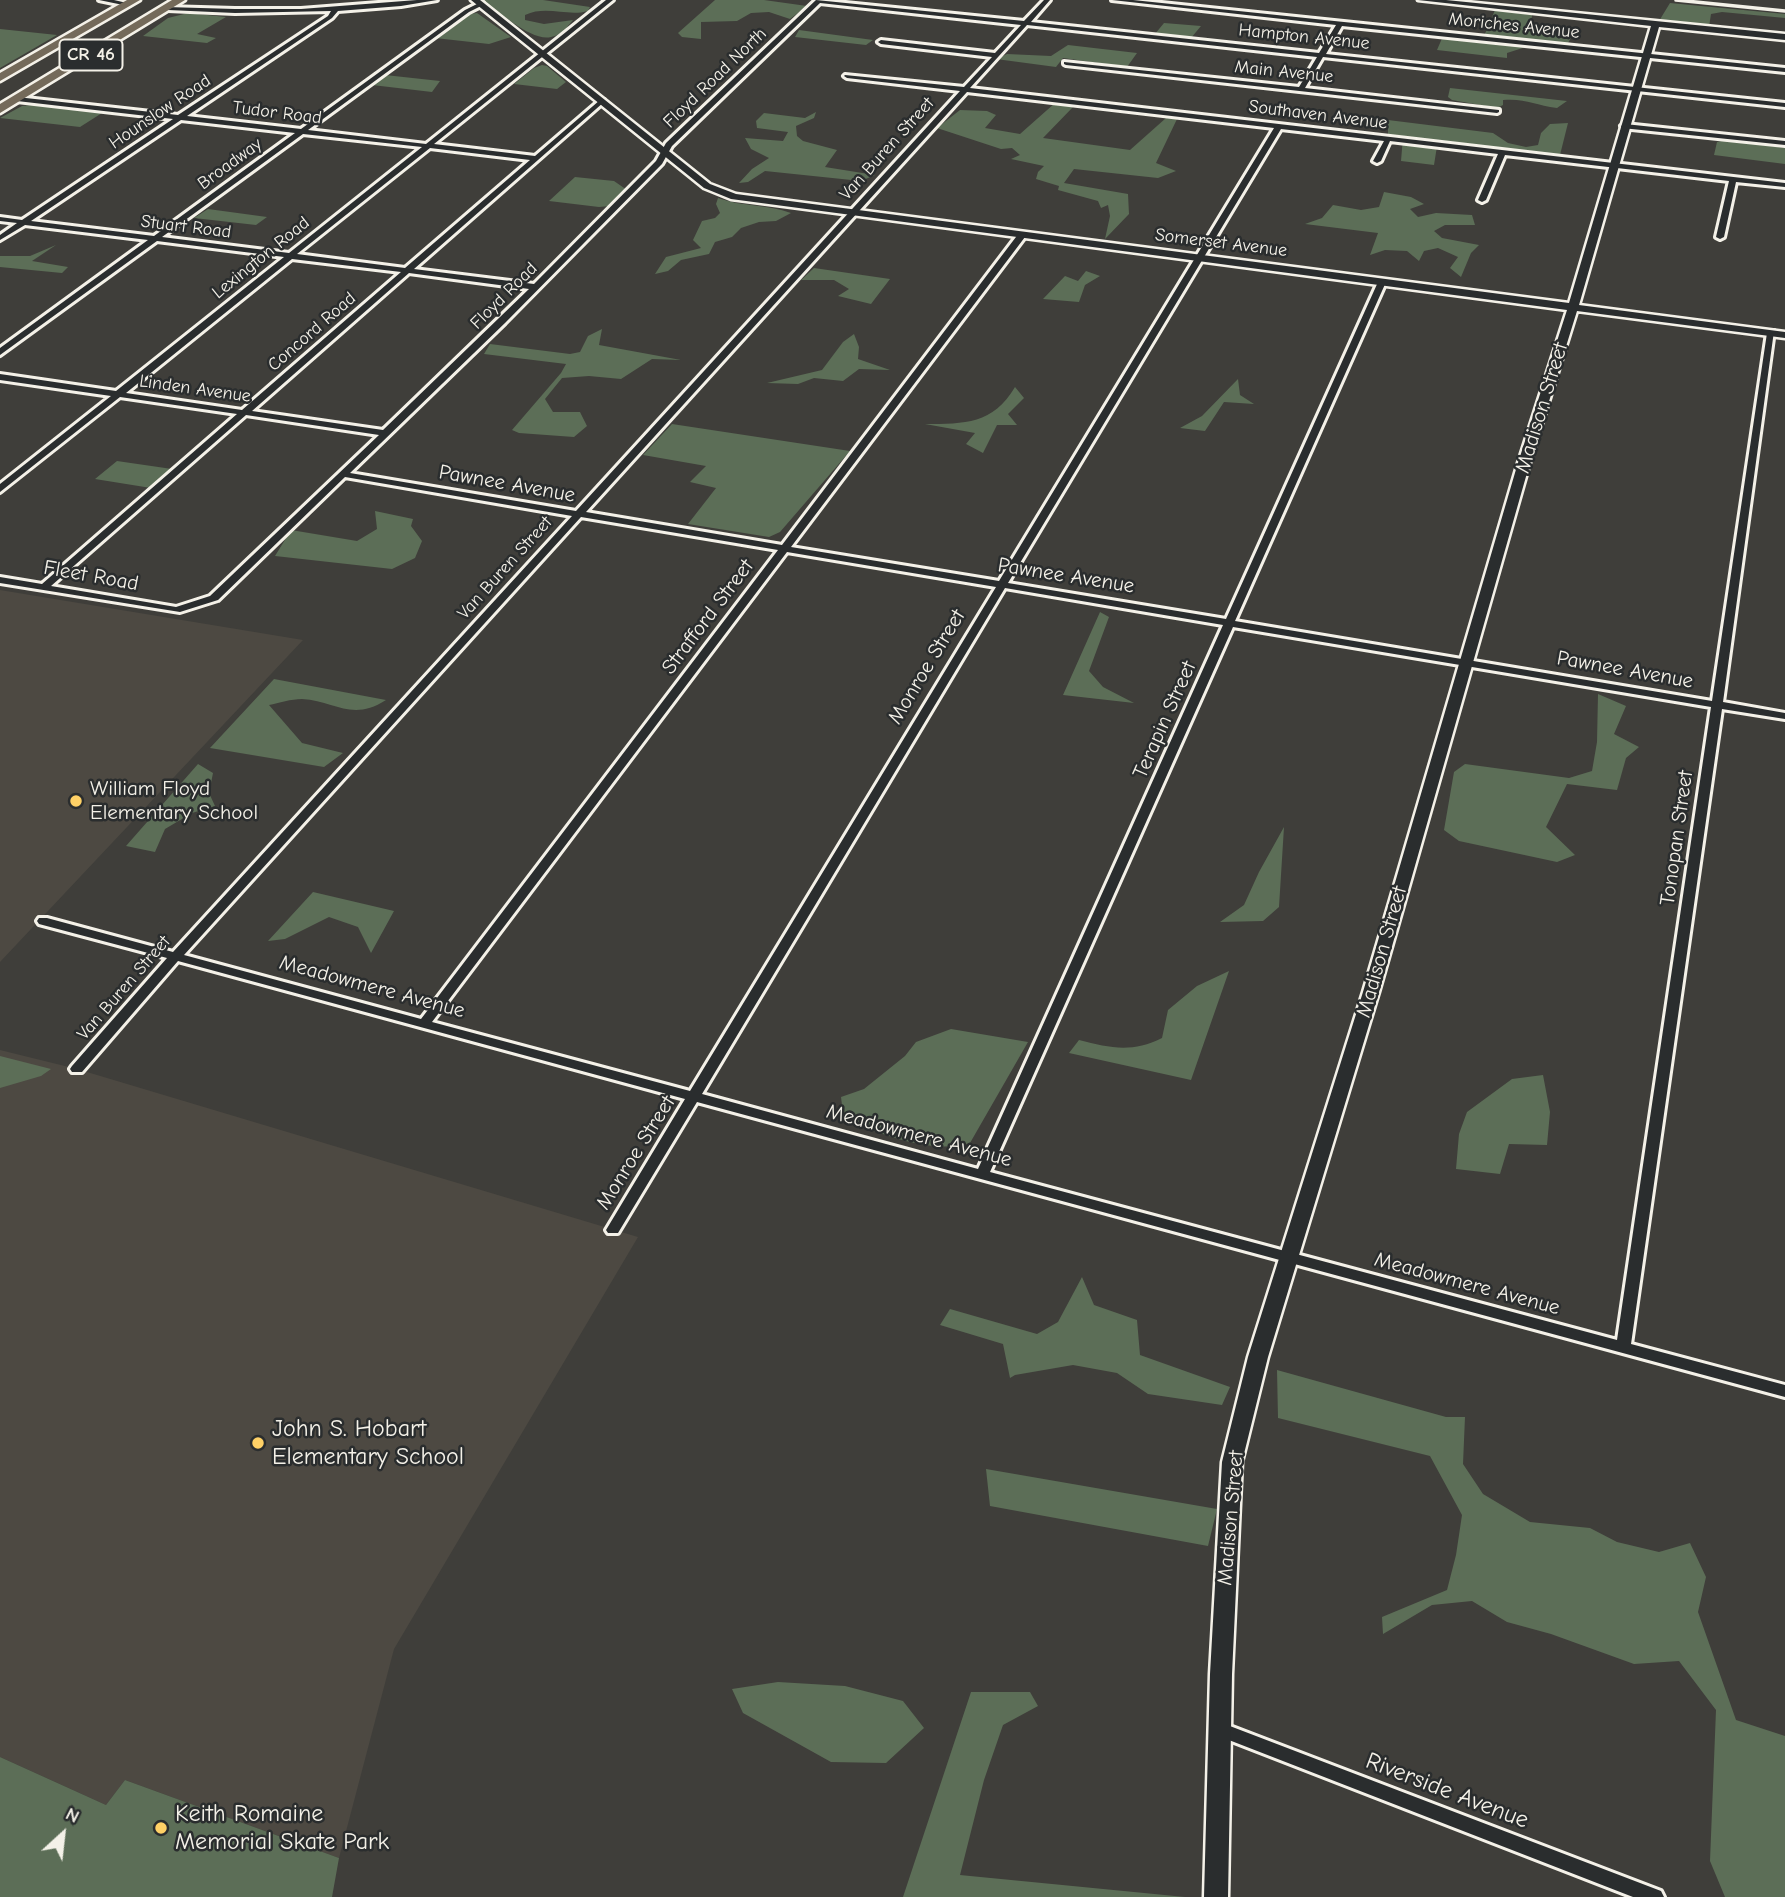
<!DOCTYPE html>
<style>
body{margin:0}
#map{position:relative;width:1785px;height:1897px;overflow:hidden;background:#3f3e3a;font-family:"Comic Neue",sans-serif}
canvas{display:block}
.north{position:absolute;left:28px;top:1799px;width:70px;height:70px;-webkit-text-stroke:5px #2a2d2e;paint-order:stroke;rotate:27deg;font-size:19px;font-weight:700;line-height:28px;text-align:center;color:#f4f1e8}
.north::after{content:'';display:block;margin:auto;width:24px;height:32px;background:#f4f1e8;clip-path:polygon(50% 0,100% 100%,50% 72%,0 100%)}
</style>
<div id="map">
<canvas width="1785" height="1897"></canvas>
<div class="north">N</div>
</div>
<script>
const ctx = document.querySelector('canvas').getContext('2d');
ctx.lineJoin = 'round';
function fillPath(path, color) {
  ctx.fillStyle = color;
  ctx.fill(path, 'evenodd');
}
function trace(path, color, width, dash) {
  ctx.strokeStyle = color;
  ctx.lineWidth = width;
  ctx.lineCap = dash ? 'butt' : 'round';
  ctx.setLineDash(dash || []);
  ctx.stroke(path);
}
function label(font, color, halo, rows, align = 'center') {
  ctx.font = font + ' "Comic Neue",sans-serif';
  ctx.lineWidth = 5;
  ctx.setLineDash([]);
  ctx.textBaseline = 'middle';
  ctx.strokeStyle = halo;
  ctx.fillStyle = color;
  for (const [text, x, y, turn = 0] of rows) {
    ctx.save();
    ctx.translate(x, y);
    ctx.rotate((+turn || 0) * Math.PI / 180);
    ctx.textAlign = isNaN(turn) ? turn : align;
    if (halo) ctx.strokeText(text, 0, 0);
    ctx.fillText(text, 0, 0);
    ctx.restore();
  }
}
fillPath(new Path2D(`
 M0,590L303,640L0,962Z
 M0,1050L77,1069L638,1237L394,1649L339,1858L125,1780L106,1805L0,1757Z`), '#4d4942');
fillPath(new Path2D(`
 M482,0H543L590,7L588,11C567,17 547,5 525,15V20L544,24L573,20C567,27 562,35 551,37C532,42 498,11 482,0Z
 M715,0H764L807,6L790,19L769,12L751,13L737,21L701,22V39L682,37L678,33Z
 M1670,3L1785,14V18L1722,12L1711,14L1709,27L1659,21Z
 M1495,10L1532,15L1531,25L1536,28L1574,32L1567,45L1484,36Z
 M188,13L226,17L197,34L216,38L207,43L143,36L168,18Z
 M477,13L511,37L489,44L435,38L470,14Z
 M1164,23L1201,26L1191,38L1155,34Z
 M0,29L57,35L0,68Z
 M799,30L873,40L866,45L795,37Z
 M1443,36L1529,46L1507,53V58L1437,50Z
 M1068,45L1137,53L1127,67L1063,58L1056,67L996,59L1007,54L1051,56Z
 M542,65L547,66L566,82L557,89L514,84L534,68Z
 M385,75L440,81L432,92L372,85Z
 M1450,88L1567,101L1557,108C1535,105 1525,98 1503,100V105L1497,108L1452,100L1448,97Z
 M1055,103L1073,107L1043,138L1130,150L1166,118L1177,119L1156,163L1176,171L1158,178L1074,169L1064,183L1128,194L1129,214L1105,239L1110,216L1108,205L1101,208L1098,201L1058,190L1059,186L1036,179L1038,172L1044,166L1011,159L1020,155L1012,148L1001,149L937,128L960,110L987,111L996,115L985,128L1020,134Z
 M41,104L96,111L102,113L80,127L0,118L22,106Z
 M816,112L814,118L796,126L797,136L803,141L837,150L825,167L875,175L861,181L765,171L748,182L739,183L752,169L769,158L751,149L745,138L783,141L788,132L757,128L756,121L764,113L805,118Z
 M1388,120L1493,133L1508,143L1526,147L1538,145L1541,133L1550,124L1568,123L1560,155L1438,140L1434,165L1401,161L1403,137L1388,135Z
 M1726,140L1785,148V164L1714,155L1717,142Z
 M575,177L614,181L627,190L610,206L599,207L549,201Z
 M1384,192L1411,197L1424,204L1410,209L1418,217L1436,213L1472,215L1475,225H1445L1434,231L1442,238L1479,245L1471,253L1461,277L1450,268L1458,257L1438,248L1424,251L1419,261L1407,251L1385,250L1370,255L1378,233L1305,224L1322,218L1333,205L1361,210L1379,207Z
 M718,198C742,207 768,204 791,213L776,221L759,222L741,228L732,237L715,242L709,254L681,260L668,271L655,274L666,257L701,248L693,240L702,221L715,218L720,213L716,204Z
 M208,209L267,217L256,225L194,218Z
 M56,245L32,261L68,267L62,273L0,267V256H30Z
 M814,268L890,279L871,304L838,296L849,289L834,280H801Z
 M1086,271L1100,276L1085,285L1079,302L1043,299L1065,276L1078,281Z
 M602,329L599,345L681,360L652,359L621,379L589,376L562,378L545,399L553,412H580L587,426L574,437L519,433L512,430L561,373L566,364L484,354L490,344L570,354L580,352L588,336Z
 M854,334L859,347L858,359L890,370L859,369L843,381L814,378L798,384L767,383L822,370L843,342Z
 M1238,379L1240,395L1254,404L1224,402L1205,431L1180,428L1202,416Z
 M1015,387L1024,398L1008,414L1017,425H997L983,453L966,444L975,433L925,424C965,424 993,424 1015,387Z
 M672,424L850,451L780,532L769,537L688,524L716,488L690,482L706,466L643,455Z
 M117,461L172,469L151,488L95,479Z
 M375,511L413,519L411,526L422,541L415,558L392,569L275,556L291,530L357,541L377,529Z
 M1100,612L1109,617L1089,671L1103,687L1134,703L1063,695Z
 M274,679L386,700C352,722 335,701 302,699C291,699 279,703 269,705L302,743L343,753L324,767L210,748Z
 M1598,694L1626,706L1614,734L1639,747L1626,758L1617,790L1567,784L1546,827L1575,855L1557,862L1459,841L1444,830L1454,772L1465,764L1569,778L1592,771L1597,742Z
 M198,764L213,773L209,793L215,806L192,813L165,829L155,852L126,846Z
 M1284,827L1279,907L1263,921L1220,922L1244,905L1259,872Z
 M313,892L394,911L371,953L358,927L329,917L285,939L268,941Z
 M1229,971L1191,1080L1069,1053L1079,1040C1110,1048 1132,1053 1162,1038L1168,1010L1197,986Z
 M951,1029L1028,1042L970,1143C929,1155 883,1133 844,1121L841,1097L864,1089L905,1056L916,1042Z
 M0,1056L51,1069L41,1076L0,1088Z
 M1543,1075L1550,1112L1547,1145L1509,1144L1500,1174L1456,1169L1459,1134L1467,1112L1512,1079Z
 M1082,1277L1094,1305L1137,1320L1140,1355L1230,1387L1222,1405L1148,1394L1117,1373L1073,1365L1015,1375L1010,1378L1003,1344L940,1325L950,1309L1037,1334L1058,1322Z
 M1277,1370L1446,1417H1465L1463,1464L1483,1494L1530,1522L1590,1528L1617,1542L1659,1552L1690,1543L1706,1577L1698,1612L1736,1720L1785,1736V1897H1725L1710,1861L1716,1710L1679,1661L1634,1664L1551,1634L1507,1622L1472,1601L1432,1605L1383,1634L1382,1617L1447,1590L1456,1555L1462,1515L1430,1456L1278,1418Z
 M986,1469L1217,1509L1208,1546L990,1506Z
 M778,1682L845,1686L903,1701L924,1728L886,1763L831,1762L743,1713L732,1689Z
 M971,1692H1030L1038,1706L1003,1725L984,1780L960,1875L1185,1897H903Z
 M0,1757L106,1805L125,1780L339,1858L332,1897H0Z`), '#5c6e57');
const minor = new Path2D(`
 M99,0H114L131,4L128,6Z
 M417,0H437L401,6L338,11L332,18L187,116L301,129L465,10L479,3H483V5L469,12L308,130L426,144L606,0H613L434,144L535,156L600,100H604V102L414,269L534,284L656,161L666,143L816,0L1024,21L1044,0H1050L1031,22L1319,53L1336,25L1112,0H1133L1785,68V72L1342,26L1326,54L1785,103V107L1323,57L1305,88L1499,110V112L1497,113L1066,65L1064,64V62L1299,87L1317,57L1027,25L970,88L1785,183V187L1736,182L1724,237L1720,239L1716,237L1729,181L1505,155L1486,200L1482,202L1478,200L1498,154L1390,141L1381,161L1377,163L1373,161L1384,141L1281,129L1008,583L1226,619L1378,282L1382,280L1386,282L1235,621L1712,701L1767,333L1774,331L1723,702L1785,713V719L1722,709L1631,1344L1785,1385V1397L697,1102L618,1233H608L606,1230L685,1099L178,961L82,1072H72L70,1069L72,1066L167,958L39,924L37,921L39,918H47L173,952L572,516L345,477L218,600L180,612L0,583V577L42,584L237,414L120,397L0,492V484L111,396L0,380V374L116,391L284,257L157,241L0,355V348L148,240L25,225L0,240V235L17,223L0,221V217L22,220L173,119L17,101L14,99L17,97L178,115L328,16L331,11L235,13L168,10L166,7L235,9H301ZM820,3L1021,25L995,53L881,40L878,42L881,44L992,57L964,87L845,75L844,76L847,78L960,91L576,511L350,473L505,323L662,164L672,146ZM967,92L1274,128L999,581L791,547L1025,237L1026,235L1022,233H1019L782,545L586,512ZM181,120L295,133L154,236L31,221ZM303,134L422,147L289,253L162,237ZM430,148L530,160L405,268L297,254ZM292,259L401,272L242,410L126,393ZM409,273L529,289L383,430L252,411ZM246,415L379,435L210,596L176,607L51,586ZM581,517L778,550L421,1019L184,955ZM787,552L996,587L690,1091L432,1022ZM1005,588L1223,625L978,1169L702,1094ZM1233,627L1711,707L1617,1340L990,1172Z
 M1625,124L1785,141V145L1622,128L1621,126Z
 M1222,1723L1661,1891L1664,1897H1633L1216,1735L1213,1730L1216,1725Z`);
const tertiary = new Path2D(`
 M471,0H480L710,184L736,194L1569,303L1651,26L1418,0H1446L1785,34V40L1659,27L1579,305L1785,332V338L1577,311L1529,466L1379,992L1268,1357L1242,1462L1232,1674L1228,1897H1204L1210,1674L1222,1462L1248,1357L1363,992L1517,466L1567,310L731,199L704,188Z`);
const trunk = new Path2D(`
 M127,0H140L0,81V73Z
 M172,0H185L0,113V104Z`);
trace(minor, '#f4f1e8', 6);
trace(tertiary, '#f4f1e8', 5);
trace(trunk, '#f4f1e8', 5);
fillPath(minor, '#2a2d2e');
fillPath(tertiary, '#2a2d2e');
fillPath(trunk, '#746a5a');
trace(new Path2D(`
 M1676,0L1785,11`), '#f4f1e8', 3.5);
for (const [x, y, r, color] of [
 [76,801,7,"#ffd166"],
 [258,1443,7,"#ffd166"],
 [161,1828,7,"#ffd166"]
]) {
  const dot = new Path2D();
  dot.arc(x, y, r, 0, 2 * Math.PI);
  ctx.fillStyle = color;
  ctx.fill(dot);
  trace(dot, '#2a2d2e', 2.5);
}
label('18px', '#f4f1e8', '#2a2d2e', [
 ["Moriches Avenue",1514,26,6],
 ["Hampton Avenue",1304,37,6],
 ["Main Avenue",1284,72,6],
 ["Floyd Road North",715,78,-44],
 ["Hounslow Road",160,112,-34],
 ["Tudor Road",277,113,7],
 ["Southaven Avenue",1318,115,7],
 ["Van Buren Street",887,149,-48],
 ["Broadway",230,164,-36],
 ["Stuart Road",186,227,7],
 ["Somerset Avenue",1221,243,7],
 ["Lexington Road",261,258,-39],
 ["Floyd Road",504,296,-45],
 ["Concord Road",312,332,-41],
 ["Linden Avenue",195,389,8],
 ["Van Buren Street",505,568,-48],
 ["Van Buren Street",124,988,-49]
]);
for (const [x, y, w] of [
 [91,55,63]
]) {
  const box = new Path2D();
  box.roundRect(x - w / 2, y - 15.5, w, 31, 5);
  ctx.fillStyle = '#2a2d2e';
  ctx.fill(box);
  trace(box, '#f4f1e8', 2);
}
label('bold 19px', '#f4f1e8', null, [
 ["CR 46",91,55]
]);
label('21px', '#f4f1e8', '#2a2d2e', [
 ["Madison Street",1542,408,-73],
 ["Pawnee Avenue",507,484,10],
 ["Fleet Road",91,576,10],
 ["Pawnee Avenue",1066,576,9],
 ["Strafford Street",708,617,-53],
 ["Monroe Street",927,667,-59],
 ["Pawnee Avenue",1625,670,10],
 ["Terapin Street",1165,720,-66],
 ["Tonopan Street",1677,838,-82],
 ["Madison Street",1382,952,-74],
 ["Meadowmere Avenue",372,987,15],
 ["Meadowmere Avenue",919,1136,15],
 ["Monroe Street",636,1153,-58],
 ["Meadowmere Avenue",1467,1284,15],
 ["Madison Street",1231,1518,-85]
]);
label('21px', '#f4f1e8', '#2a2d2e', [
 ["William Floyd",90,789],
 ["Elementary School",90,813]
], 'left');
label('24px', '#f4f1e8', '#2a2d2e', [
 ["John S. Hobart",272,1429],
 ["Elementary School",272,1457],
 ["Keith Romaine",175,1814],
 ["Memorial Skate Park",175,1842]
], 'left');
label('24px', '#f4f1e8', '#2a2d2e', [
 ["Riverside Avenue",1447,1791,21]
]);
</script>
